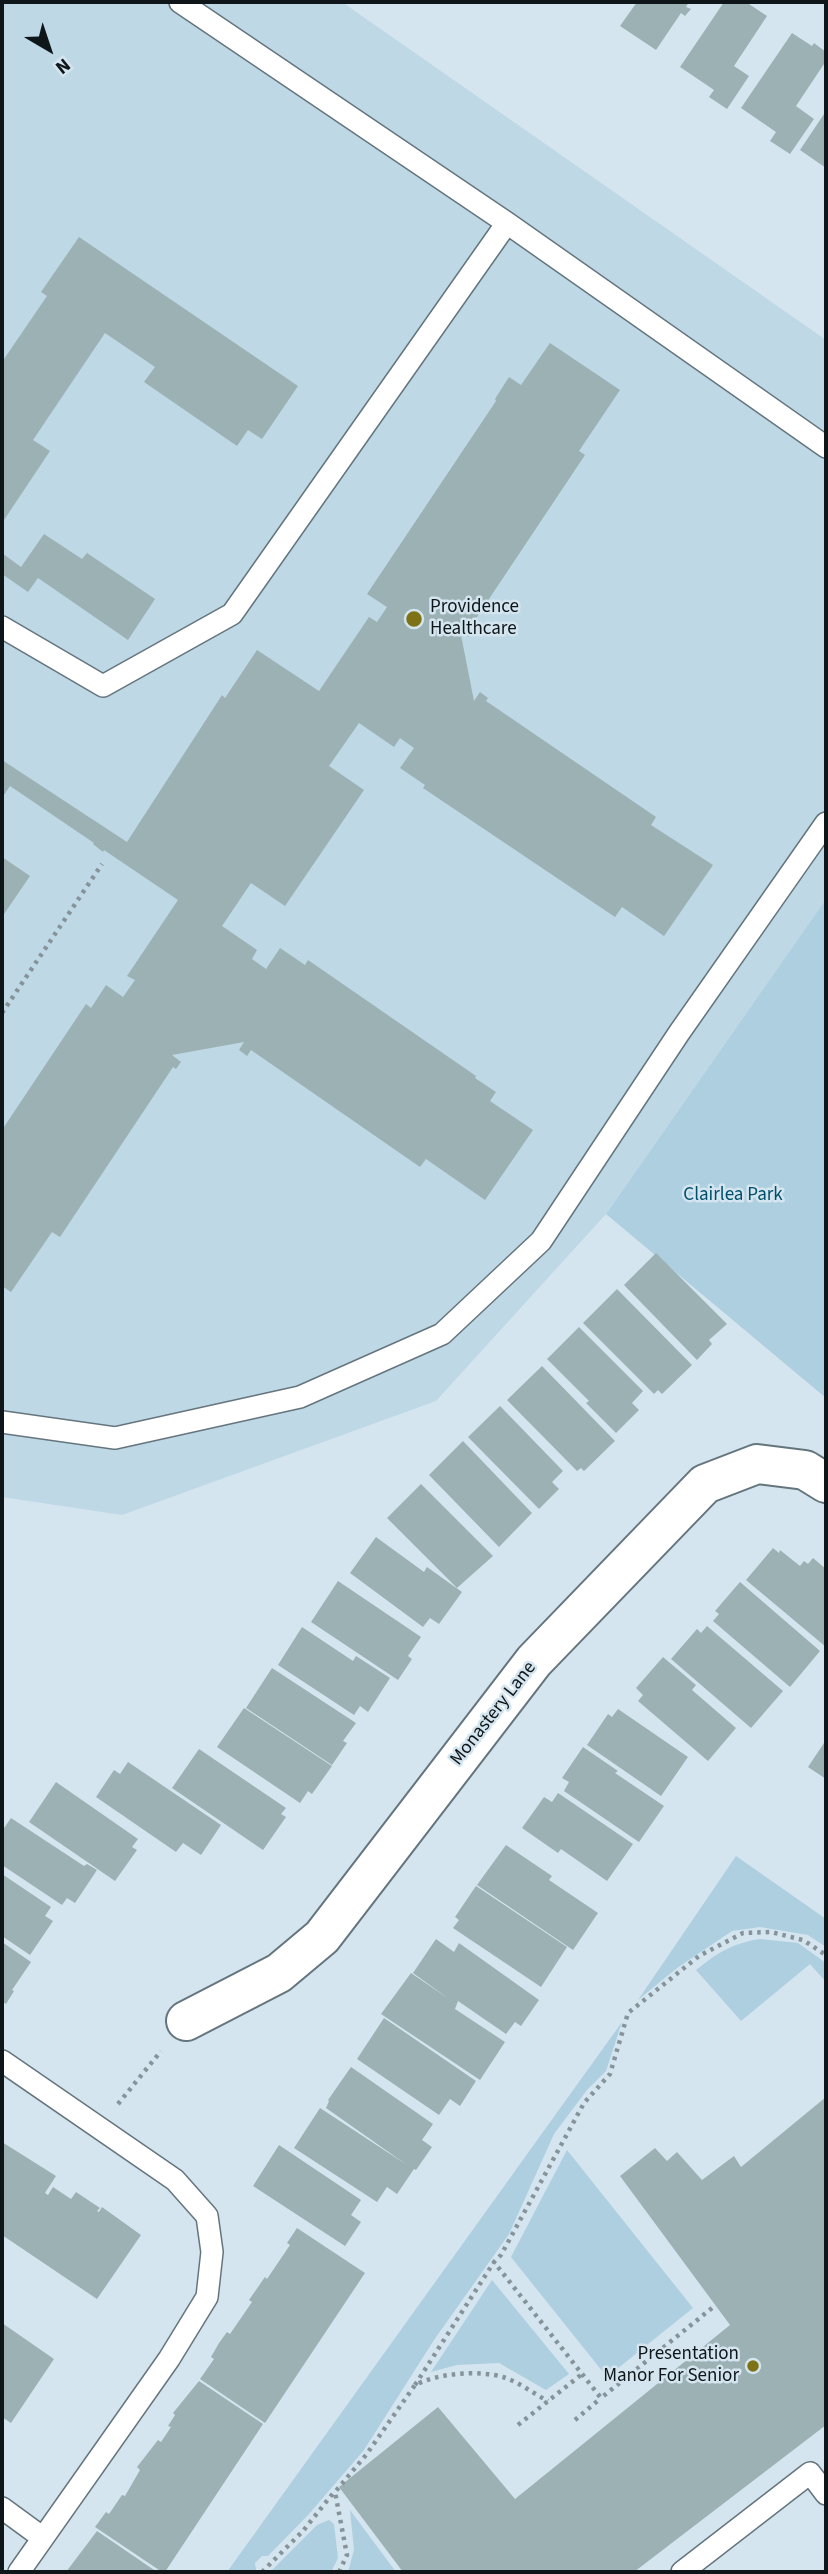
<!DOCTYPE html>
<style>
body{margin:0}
#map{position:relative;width:828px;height:2574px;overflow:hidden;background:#d4e5ef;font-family:"Source Sans 3",sans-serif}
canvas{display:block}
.frame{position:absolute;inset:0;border:4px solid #0f1619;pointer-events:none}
.north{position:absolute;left:14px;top:14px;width:70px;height:70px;-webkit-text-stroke:5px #d4e5ef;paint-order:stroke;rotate:141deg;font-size:19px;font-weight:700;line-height:28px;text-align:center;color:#0f1619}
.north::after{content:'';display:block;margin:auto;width:24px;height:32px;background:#0f1619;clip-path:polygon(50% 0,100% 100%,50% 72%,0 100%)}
</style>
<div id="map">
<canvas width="828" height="2574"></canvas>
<div class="frame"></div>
<div class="north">N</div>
</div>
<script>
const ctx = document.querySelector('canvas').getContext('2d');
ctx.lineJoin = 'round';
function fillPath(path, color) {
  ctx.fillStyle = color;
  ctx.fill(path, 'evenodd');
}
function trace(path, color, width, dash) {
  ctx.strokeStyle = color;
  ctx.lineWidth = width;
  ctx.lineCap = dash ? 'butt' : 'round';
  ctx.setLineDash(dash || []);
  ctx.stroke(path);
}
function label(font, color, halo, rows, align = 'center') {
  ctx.font = font + ' "Source Sans 3",sans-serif';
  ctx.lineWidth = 5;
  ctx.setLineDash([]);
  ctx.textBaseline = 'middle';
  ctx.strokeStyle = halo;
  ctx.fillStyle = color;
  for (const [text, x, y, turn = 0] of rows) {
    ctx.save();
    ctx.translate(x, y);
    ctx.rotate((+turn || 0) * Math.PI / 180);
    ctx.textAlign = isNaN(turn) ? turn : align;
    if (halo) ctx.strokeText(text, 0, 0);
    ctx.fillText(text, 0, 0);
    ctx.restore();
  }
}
fillPath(new Path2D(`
 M2,2H342L826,340V899L606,1214L436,1401L122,1515L2,1497Z`), '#bed8e5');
fillPath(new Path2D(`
 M826,899V1398L606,1214Z
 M736,1856L826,1919V1947L808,1935L760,1927L732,1931L677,1968L638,2000Z
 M760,1939L798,1943L826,1963V1982L810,1964L741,2021L696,1970C717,1953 733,1943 760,1939Z
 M622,2022L606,2071L587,2090L554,2134L509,2234L434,2340L364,2450L309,2514L268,2556H262L255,2563L256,2570L254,2572H227Z
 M567,2150L693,2308L607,2377L511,2257Z
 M492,2280L569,2374L546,2390L499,2363L457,2365L431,2372Z
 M350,2510L396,2572H348L354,2550Z
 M329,2520L334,2524L338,2558L331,2572H270L317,2525Z`), '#adcfe0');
fillPath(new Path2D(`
 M637,2H689L686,7L691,9L685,16L681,13L656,50L620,26Z
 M724,2H746L767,16L734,66L749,76L727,109L709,97L714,90L680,67Z
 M792,33L812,46L814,43L826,52V61L796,106L814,119L790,154L770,141L776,132L741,108Z
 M826,111V168L800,150Z
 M79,237L298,386L262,439L248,430L237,446L144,382L155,367L105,333L33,440L50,451L2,523V362L47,296L41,292Z
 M550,343L620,390L579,451L585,455L471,626L474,628L469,637L460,630L474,701L480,692L488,698L486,701L656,817L651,825L713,865L664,936L622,907L615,917L423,788L425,785L400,768L414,748L400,738L394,747L359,723L329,766L364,790L285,906L251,883L222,926L257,950L252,959L266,969L280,948L305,965L308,960L476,1076L475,1078L496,1092L490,1101L533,1130L485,1200L426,1159L420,1167L251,1050L247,1056L239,1050L244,1042L172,1055L181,1062L176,1069L173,1067L60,1237L52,1232L11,1292L2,1286V1130L86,1004L91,1008L106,985L123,997L135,980L127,976L178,900L104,850L103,852L93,844L94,843L10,786L2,798V760L127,842L222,695L225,698L257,650L319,691L369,617L377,622L387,607L367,594L496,401L495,399L509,377L521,385Z
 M44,534L82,559L87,553L155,599L128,640L38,578L28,592L2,574V553L21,567Z
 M2,857L30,876L2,917Z
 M656,1253L727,1324L709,1340L712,1344L697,1360L624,1285Z
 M617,1289L692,1365L662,1394L658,1390L654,1394L583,1323Z
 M579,1327L643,1391L632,1403L639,1410L616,1433L586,1403L589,1401L547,1359Z
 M542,1366L615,1441L584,1471L581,1468L577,1471L507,1400Z
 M500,1406L563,1471L552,1482L559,1489L539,1509L468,1437Z
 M463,1441L532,1513L499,1547L429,1475Z
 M421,1484L493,1556L457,1588L387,1518Z
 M376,1537L424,1572L427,1567L462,1592L439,1624L430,1618L423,1627L350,1573Z
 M773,1548L779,1553L780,1550L800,1566L804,1561L808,1564L813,1558L826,1569V1647L746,1580Z
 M338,1581L421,1637L408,1656L412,1659L398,1680L311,1622Z
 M740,1582L820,1651L790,1687L713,1621L719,1614L715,1611Z
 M707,1626L783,1691L751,1728L671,1659L697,1629L701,1633Z
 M302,1627L353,1661L356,1656L390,1678L368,1712L360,1706L354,1715L278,1665Z
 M663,1657L696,1685L692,1690L736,1728L708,1761L638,1701L643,1695L636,1688Z
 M272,1668L356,1723L343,1741L347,1743L332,1765L246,1708Z
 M244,1708L332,1766L312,1794L308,1791L300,1803L217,1747Z
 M618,1709L688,1757L661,1796L587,1745L608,1714L612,1717Z
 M826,1740V1779L808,1767Z
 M583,1747L618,1771L615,1773L664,1806L639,1842L564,1791L569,1782L562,1778Z
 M199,1749L286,1808L281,1814L286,1817L263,1850L172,1788Z
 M128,1762L221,1825L201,1855L183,1843L176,1852L96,1797L114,1770L120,1774Z
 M56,1782L138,1839L132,1847L137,1850L115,1881L29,1822Z
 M558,1793L633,1844L607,1881L561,1849L558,1853L522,1828L544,1797L552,1802Z
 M11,1818L84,1866L87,1864L97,1870L75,1903L67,1898L62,1905L2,1865V1831Z
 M506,1845L552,1876L549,1880L598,1913L573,1950L477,1885Z
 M2,1874L51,1907L45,1916L53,1921L30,1955L2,1936Z
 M476,1886L567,1947L541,1987L453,1928L459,1920L455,1917Z
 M436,1939L454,1952L459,1943L539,2000L521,2026L515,2022L506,2034L458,2001L455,2009L505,2042L480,2080L381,2014L411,1973L449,1999L413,1973Z
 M2,1942L31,1962L12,1990L14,1991L6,2004L2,2001Z
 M384,2018L476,2081L460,2106L450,2099L439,2115L357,2059Z
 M351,2067L433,2124L422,2140L432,2147L416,2170L414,2169L397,2194L387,2187L377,2202L294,2148L320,2108L407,2165L326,2108L329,2101L328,2100Z
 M826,2097V2425L634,2572H403L339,2487L438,2407L515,2499L730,2325L620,2176L655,2148L667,2161L677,2152L702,2180L734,2156L741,2167Z
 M2,2142L56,2176L45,2193L48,2195L53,2187L71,2199L76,2192L100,2208L97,2211L99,2212L102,2207L141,2235L97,2299L2,2235Z
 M279,2145L361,2200L351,2215L361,2222L345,2246L253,2186Z
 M297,2228L365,2273L265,2423L200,2379L214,2359L211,2357L219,2343L227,2332L230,2334L252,2302L249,2300L265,2277L267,2279L290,2245L287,2243Z
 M2,2323L54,2359L11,2423L2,2417Z
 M199,2381L263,2424L165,2572H162L95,2527L106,2512L109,2514L122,2495L125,2496L140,2470L137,2467L158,2440L161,2442L171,2427L168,2426L175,2415L173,2413Z
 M97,2531L157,2572H66Z`), '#9cb1b3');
const lane = new Path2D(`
 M180,2L507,223L826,447
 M2,627L103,686L232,614L507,223
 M2,1422L115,1438L300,1397L442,1334L541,1241L679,1033L826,823
 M2,2061L175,2180L207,2216L212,2252L207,2297L169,2359L19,2572
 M2,2508L43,2538
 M682,2572L810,2473L826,2494`);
const street = new Path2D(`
 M186,2021L279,1973L322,1937L534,1661L705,1484L757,1464L805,1470L826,1483`);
trace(lane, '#65757d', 24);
trace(street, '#65757d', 42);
trace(new Path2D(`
 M2,1013L102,864
 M118,2104L161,2051
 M712,2308L601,2398L494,2262L501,2255L584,2103L610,2074L628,2013L699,1956L743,1933L771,1932L803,1940L826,1955
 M415,2385L494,2262
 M575,2420L601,2398
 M518,2425L582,2374
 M262,2572L303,2531L334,2492
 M339,2572L347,2555L335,2492L366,2455L415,2385C438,2373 479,2370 503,2377C519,2382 534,2394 548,2401`), '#86939a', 4.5, [3.5, 5]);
trace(lane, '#fff', 21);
trace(street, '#fff', 38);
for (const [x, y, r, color] of [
 [414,619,9,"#7d7316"],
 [753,2366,7,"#7d7316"]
]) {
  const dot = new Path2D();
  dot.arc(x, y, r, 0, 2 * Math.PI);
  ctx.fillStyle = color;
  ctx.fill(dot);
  trace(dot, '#d4e5ef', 2.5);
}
label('19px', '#0f1619', '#d4e5ef', [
 ["Providence",430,608],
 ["Healthcare",430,630],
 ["Presentation",739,2355,"right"],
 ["Manor For Senior",739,2377,"right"]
], 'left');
label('19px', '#004f6a', '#d4e5ef', [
 ["Clairlea Park",733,1196]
]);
label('19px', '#0f1619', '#d4e5ef', [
 ["Monastery Lane",494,1714,-52]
]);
</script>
